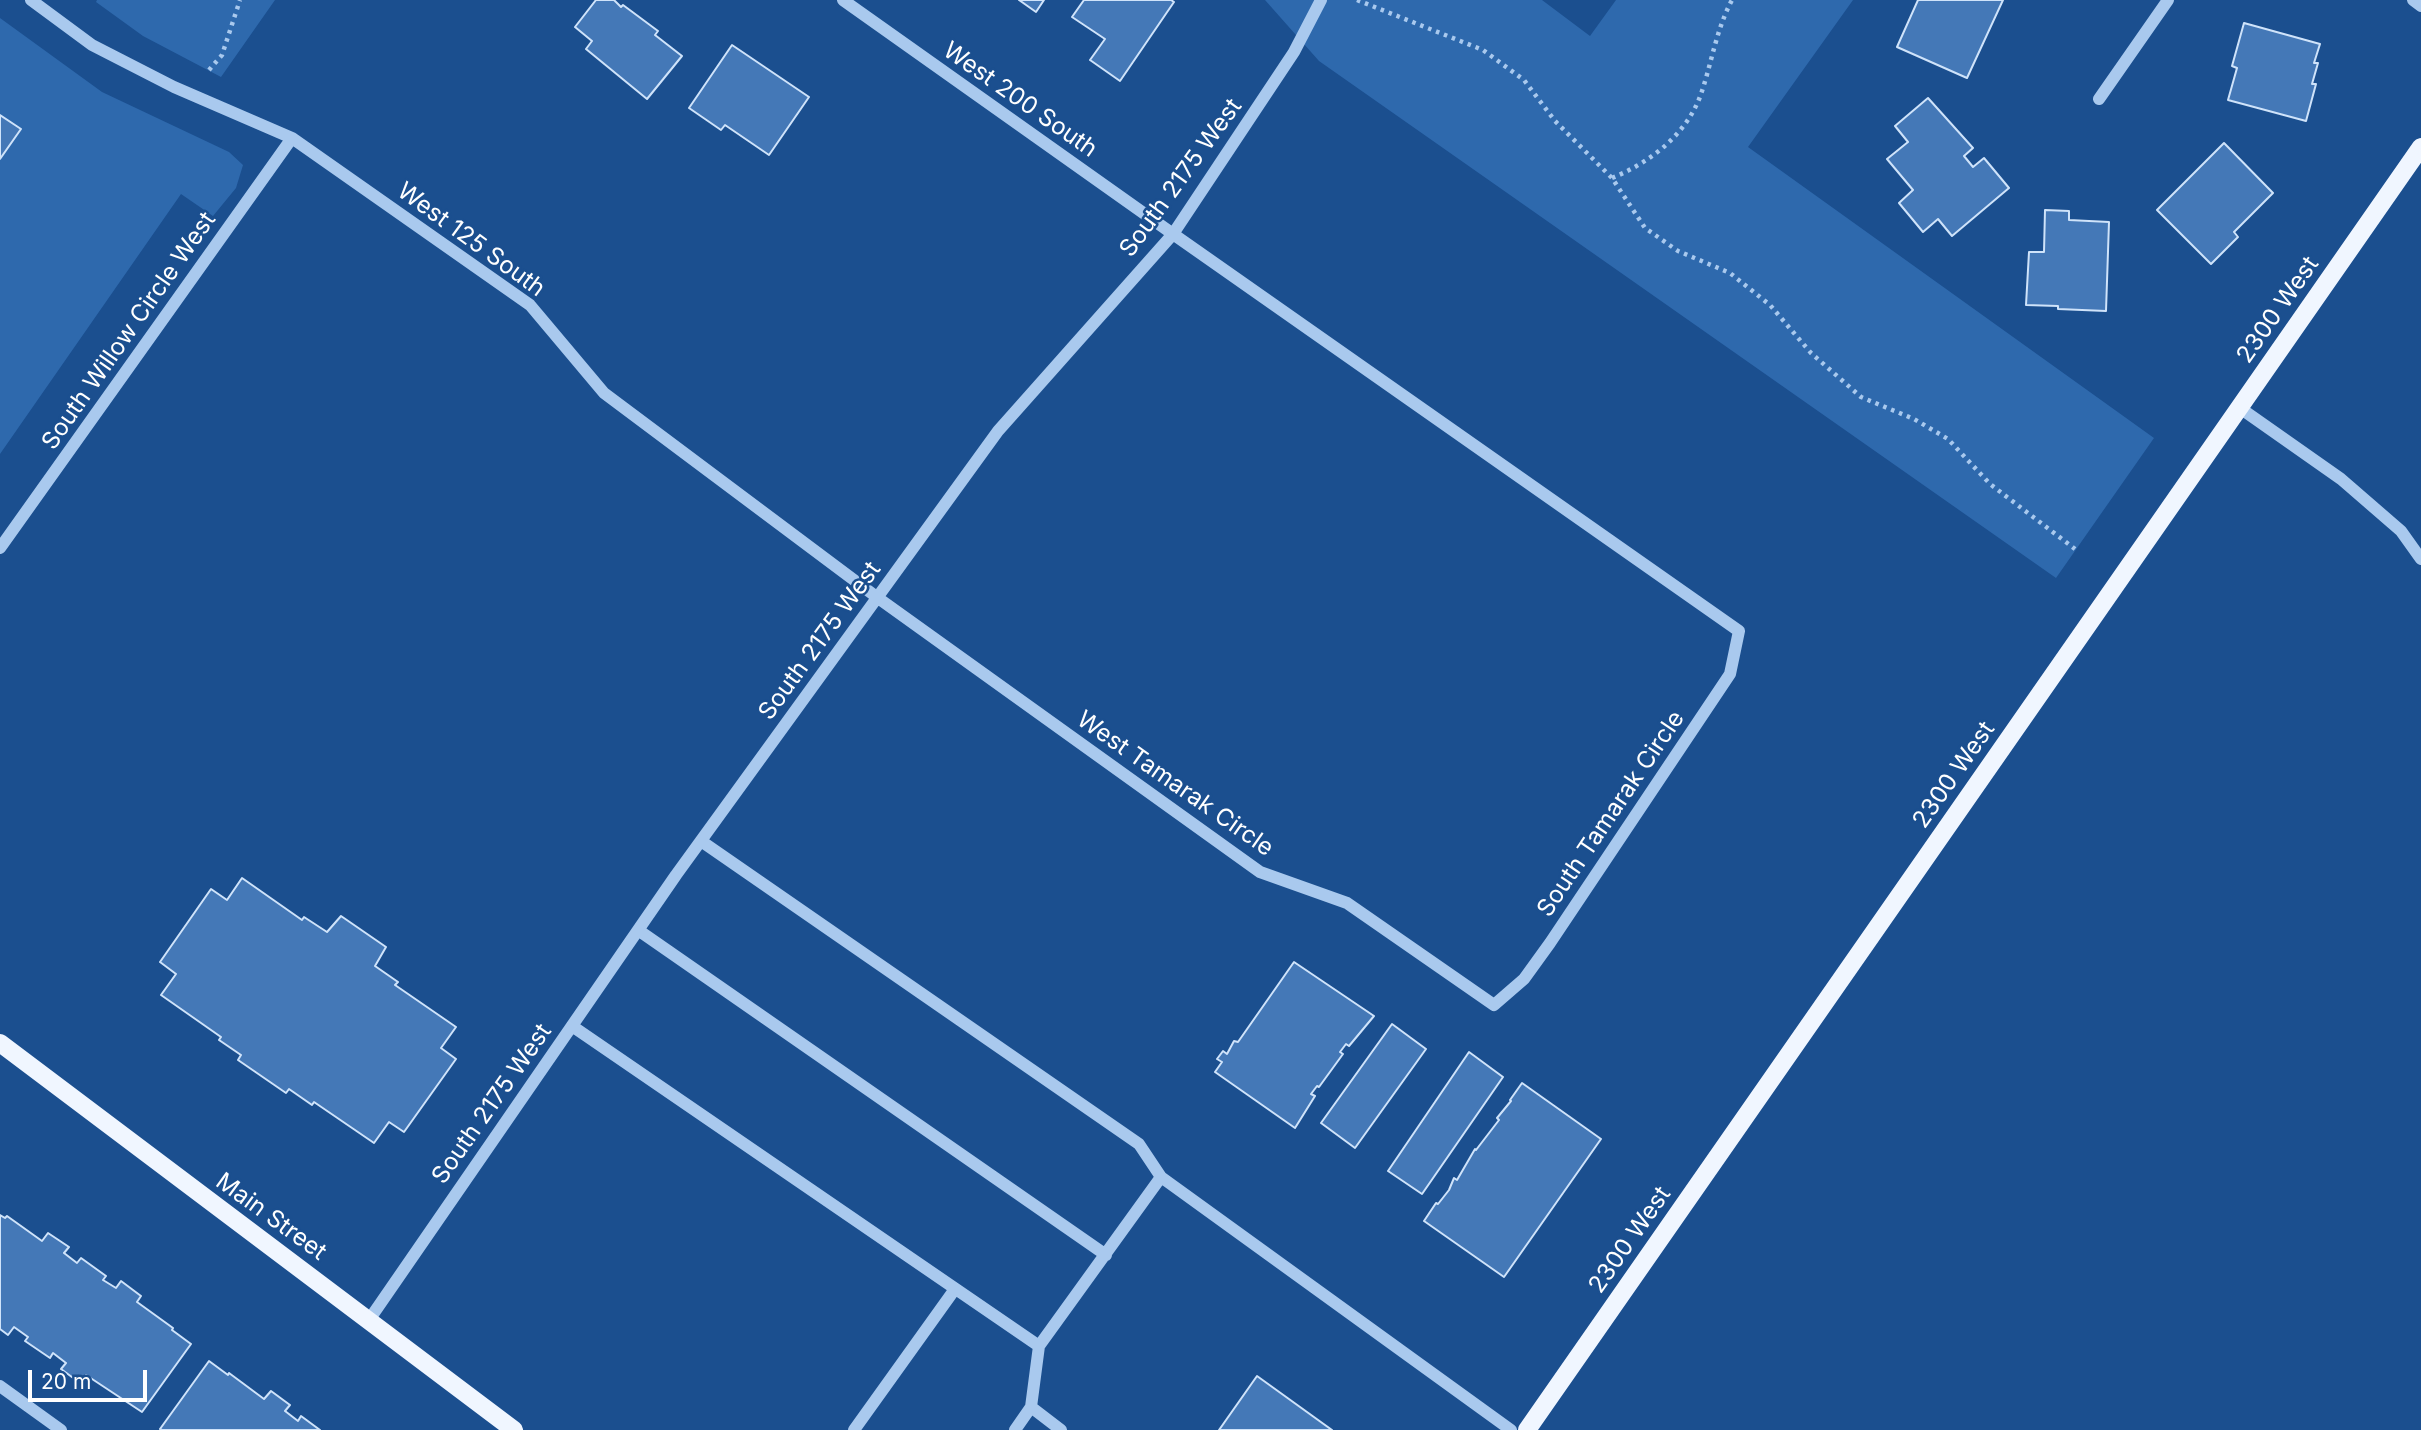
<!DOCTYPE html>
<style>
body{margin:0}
#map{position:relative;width:2421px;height:1430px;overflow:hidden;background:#1b4f8f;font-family:Inter,sans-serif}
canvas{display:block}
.scale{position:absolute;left:28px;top:1370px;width:119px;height:32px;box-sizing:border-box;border:4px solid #fff;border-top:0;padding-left:9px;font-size:21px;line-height:24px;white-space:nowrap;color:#fff;-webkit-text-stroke:5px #1b4f8f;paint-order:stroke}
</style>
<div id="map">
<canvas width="2421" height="1430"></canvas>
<div class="scale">20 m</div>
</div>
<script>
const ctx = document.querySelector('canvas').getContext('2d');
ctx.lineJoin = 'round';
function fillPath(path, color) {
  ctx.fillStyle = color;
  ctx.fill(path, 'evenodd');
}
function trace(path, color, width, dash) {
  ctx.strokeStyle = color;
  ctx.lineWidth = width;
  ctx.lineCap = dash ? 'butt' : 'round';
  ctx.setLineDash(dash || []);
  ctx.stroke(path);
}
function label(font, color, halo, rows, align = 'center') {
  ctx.font = font + ' Inter,sans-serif';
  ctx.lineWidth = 5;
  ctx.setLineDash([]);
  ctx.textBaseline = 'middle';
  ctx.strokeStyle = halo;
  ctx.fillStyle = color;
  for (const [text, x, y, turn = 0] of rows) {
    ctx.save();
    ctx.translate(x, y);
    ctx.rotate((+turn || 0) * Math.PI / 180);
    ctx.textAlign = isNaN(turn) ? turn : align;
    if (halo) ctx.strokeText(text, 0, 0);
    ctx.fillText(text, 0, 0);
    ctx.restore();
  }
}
fillPath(new Path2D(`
 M97,0H275L221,77L143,36L96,2Z
 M1265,0H1542L1590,36L1616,0H1853L1748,147L2154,438L2056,578L1319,61Z
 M0,18L102,92L229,152L243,165L236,188L213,216L181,194L0,454Z`), '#2e69ad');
const building = new Path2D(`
 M596,0H614L621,7L623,5L658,31L655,35L682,56L647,99L586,49L592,41L575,27Z
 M1019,0H1044L1036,12Z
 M1084,0H1171L1174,2L1120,81L1090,60L1105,39L1072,17Z
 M1918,0H2003L1967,78L1897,47Z
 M2244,23L2320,44L2314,63H2318L2312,84H2316L2306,121L2228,100L2237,68L2232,66Z
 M732,45L809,97L769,155L725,125L721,130L689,108Z
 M1928,98L1973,148L1964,156L1973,167L1984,158L2009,188L1952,236L1938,219L1923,232L1899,203L1913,190L1887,159L1908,142L1895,126Z
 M0,115L21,129L0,159Z
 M2224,143L2273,193L2234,232L2238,237L2211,264L2157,210Z
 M2045,210L2069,211V220L2109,222L2106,311L2058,309V306L2026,305L2029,252H2044Z
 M242,878L302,920L304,917L327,932L341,916L386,947L375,966L398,982L395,985L456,1027L441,1048L456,1059L404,1132L389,1122L374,1143L314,1102L312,1105L289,1089L286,1093L238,1060L241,1055L219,1040L221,1037L161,995L176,974L160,962L211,889L227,900Z
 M1294,962L1374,1016L1349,1046L1346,1044L1340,1052L1343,1054L1319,1087L1317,1086L1311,1094L1315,1096L1295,1128L1215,1072L1222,1062L1217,1059L1223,1051L1227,1054L1234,1041L1238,1042Z
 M1392,1024L1426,1049L1355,1148L1321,1123Z
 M1469,1052L1503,1077L1422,1194L1388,1171Z
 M1522,1083L1601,1139L1504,1277L1424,1221L1436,1203L1438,1204L1449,1190L1454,1178L1457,1180L1475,1149L1476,1150L1499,1120L1497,1118L1511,1101L1510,1100Z
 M0,1215L5,1218L7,1216L42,1241L48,1233L69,1247L64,1253L77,1263L81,1258L106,1276L103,1280L116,1288L121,1281L141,1296L137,1302L173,1328L172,1330L191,1344L142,1412L86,1375L80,1383L61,1369L66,1363L53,1353L50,1358L25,1341L28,1337L14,1327L8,1335L0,1329Z
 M209,1361L228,1375L229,1373L264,1399L271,1391L290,1405L285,1411L298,1421L301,1416L320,1430H162L160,1429Z
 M1257,1376L1332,1430H1219Z`);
fillPath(building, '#4478b7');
trace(building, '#cfe3fa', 2);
trace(new Path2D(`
 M1357,0L1483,50L1524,80L1555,121L1612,178L1645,228L1678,251L1730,273L1770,305L1811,353L1861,397L1914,419L1948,439L1990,484L2075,549
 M209,70L222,55L240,0
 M1612,178C1651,162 1687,134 1701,94C1712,62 1716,30 1732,0`), '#a9c9ee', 4.5, [3.5, 5]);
trace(new Path2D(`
 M31,0L92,45L174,87L292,138L530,305L604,393L878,598L1260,872L1347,903L1494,1005L1524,979L1550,943L1730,674L1739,631L1173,234L843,0
 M2413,0L2421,6
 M2099,99L2168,0
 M2240,408L2341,479L2401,531L2421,559
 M0,548L292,138
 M701,841L1139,1144L1161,1177L1511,1430
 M638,930L1106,1255
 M572,1026L1039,1346
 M369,1320L676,875L998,431L1173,234L1294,52L1321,0
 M0,1386L61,1430
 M1031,1407L1039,1346L1161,1177
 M854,1430L955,1289
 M1015,1430L1031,1407L1061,1430`), '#a9c9ee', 12);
trace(new Path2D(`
 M0,1043L514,1430
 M1527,1430L2421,147`), '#f0f6ff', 18);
label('24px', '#fff', '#1b4f8f', [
 ["West 200 South",1020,100,35],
 ["South 2175 West",1181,178,-54],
 ["West 125 South",471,240,36],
 ["2300 West",2278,310,-55],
 ["South Willow Circle West",129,331,-55],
 ["South 2175 West",820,641,-54],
 ["2300 West",1954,775,-55],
 ["West Tamarak Circle",1175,784,35],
 ["South Tamarak Circle",1611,814,-56],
 ["South 2175 West",492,1104,-55],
 ["Main Street",271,1217,36],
 ["2300 West",1630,1240,-55]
]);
</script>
